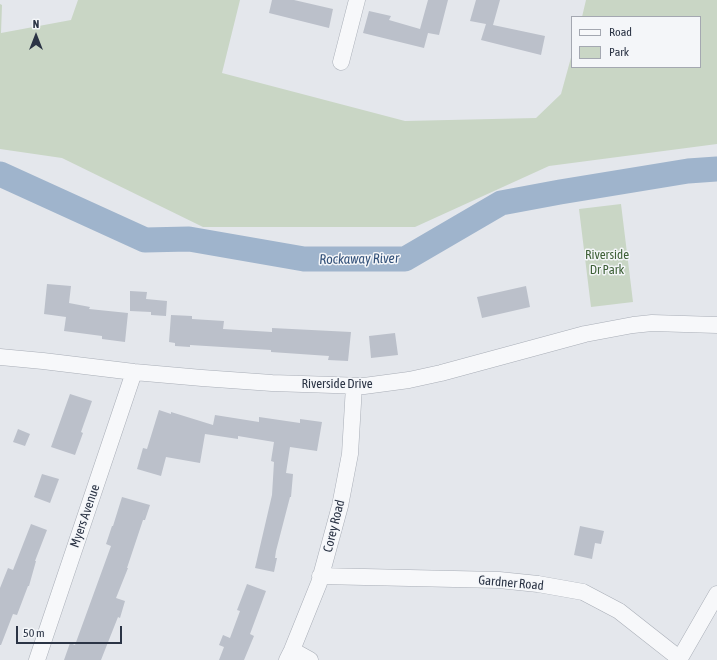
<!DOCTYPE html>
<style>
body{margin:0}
#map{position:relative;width:717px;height:660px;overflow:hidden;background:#e4e7ec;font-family:"Asap Condensed",sans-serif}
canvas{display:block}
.legend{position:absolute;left:571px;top:16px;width:130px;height:52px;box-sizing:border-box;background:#f4f6f9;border:1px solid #a4a8b1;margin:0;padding:5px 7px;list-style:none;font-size:12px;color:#2b3445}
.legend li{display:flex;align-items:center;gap:8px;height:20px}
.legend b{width:20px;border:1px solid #a4a8b1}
.north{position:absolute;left:16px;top:16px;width:40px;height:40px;-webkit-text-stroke:3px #f4f6f9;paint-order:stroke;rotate:0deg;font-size:11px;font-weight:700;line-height:16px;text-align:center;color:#2b3445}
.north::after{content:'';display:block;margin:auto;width:14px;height:18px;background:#2b3445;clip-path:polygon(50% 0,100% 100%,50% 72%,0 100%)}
.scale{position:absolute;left:16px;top:626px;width:106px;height:18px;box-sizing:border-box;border:2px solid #2b3445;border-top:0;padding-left:5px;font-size:12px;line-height:14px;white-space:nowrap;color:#2b3445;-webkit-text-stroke:3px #f4f6f9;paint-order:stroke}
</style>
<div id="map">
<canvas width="717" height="660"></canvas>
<ul class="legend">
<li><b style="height:5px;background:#f7f8fa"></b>Road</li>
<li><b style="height:11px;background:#c9d6c5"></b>Park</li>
</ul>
<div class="north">N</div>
<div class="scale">50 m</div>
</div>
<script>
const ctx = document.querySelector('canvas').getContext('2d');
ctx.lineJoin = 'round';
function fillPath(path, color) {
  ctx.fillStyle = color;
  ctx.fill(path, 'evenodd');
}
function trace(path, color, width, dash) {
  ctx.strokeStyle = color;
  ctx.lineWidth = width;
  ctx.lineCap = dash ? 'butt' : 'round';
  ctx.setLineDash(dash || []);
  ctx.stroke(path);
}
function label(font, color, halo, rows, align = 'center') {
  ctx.font = font + ' "Asap Condensed",sans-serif';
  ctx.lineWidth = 3;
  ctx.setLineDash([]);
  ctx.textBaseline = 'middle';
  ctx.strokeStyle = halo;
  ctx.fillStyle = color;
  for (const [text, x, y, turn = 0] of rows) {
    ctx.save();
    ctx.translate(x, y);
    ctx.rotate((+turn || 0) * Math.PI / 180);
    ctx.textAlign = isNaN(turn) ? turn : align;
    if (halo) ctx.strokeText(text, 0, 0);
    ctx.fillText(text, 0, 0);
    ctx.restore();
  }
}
fillPath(new Path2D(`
 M78,0H240L222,73L405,121L536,118L561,94L572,54V67H700V17H582L586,0H717V144L549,166L415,227H203L62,158L0,149V4L2,5L1,33L71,20Z
 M621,204L633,302L591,307L579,209Z`), '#c9d6c5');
trace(new Path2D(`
 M0,174L145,240L189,239L304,259H405L501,203L560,192L688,171L717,169`), '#9fb4cc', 25);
fillPath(new Path2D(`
 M272,0H294L333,9L329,28L269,13Z
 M428,0H448L439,35L428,33L424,48L363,33L369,11L391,16L389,20L420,29Z
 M476,0H500L493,25L545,36L541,55L481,40L486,24L470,21Z
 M47,284L71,286L69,303L90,307L89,309L128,313L125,342L102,339V336L64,331L66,317L44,314Z
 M526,286L530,307L482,318L477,297Z
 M130,291L147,292L146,299L167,301L166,316L151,315V312L130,311Z
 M171,315L192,316V319L224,321L223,329L272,332V328L351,332L348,361L328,360L329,356L271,352V350L190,345V347L175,346V343L169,342Z
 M395,333L398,355L371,358L369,336Z
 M70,394L92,401L81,432L83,433L75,455L51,447Z
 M159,410L171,414V412L213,425L215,415L259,422V417L300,423V419L322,422L317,451L290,447L286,473L293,474L291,497H290L276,551L275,558H277L274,572L255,568L272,495L274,462L271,461L274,442L238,436V439L205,434L200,463L166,457L161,476L137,469L143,448L147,449Z
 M18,429L30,434L25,446L13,442Z
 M42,474L59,479L50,503L34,497Z
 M122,497L150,505L145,520H143L127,568H128L116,598L125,601L120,618L118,617L101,660H64L70,643L75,645L111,546L106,544L112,526H113Z
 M31,524L47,530L35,561H36L29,586H28L17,615L13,614L1,645H0V588L8,568L13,570Z
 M580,526L604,531L601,544L595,543L592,559L574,555Z
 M247,584L266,591L250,634L254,636L244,660H219L224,647L219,645L223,635L230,638L240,611L237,610Z`), '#bbc0ca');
const minor = new Path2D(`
 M341,62L357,0
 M0,357L43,361L134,372L202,378L272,383L364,386L409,380L441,373L585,334L633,325L652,323L717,325
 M320,576L499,580L538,584L583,592L619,611L680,659
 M292,650L310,660
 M37,660L134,372
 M287,660L292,650L319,583L340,506L350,454L354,386
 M679,660L717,594`);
trace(minor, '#a9aeb7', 17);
trace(minor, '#f7f8fa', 16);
label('13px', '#3f6138', '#f4f6f9', [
 ["Riverside",607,255],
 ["Dr Park",607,270]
]);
label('13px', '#2b3445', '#f4f6f9', [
 ["Riverside Drive",337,384],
 ["Myers Avenue",85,516,-71],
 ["Corey Road",334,526,-76],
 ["Gardner Road",511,583,5]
]);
label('italic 14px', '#34527a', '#f4f6f9', [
 ["Rockaway River",359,259,-1]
]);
</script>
